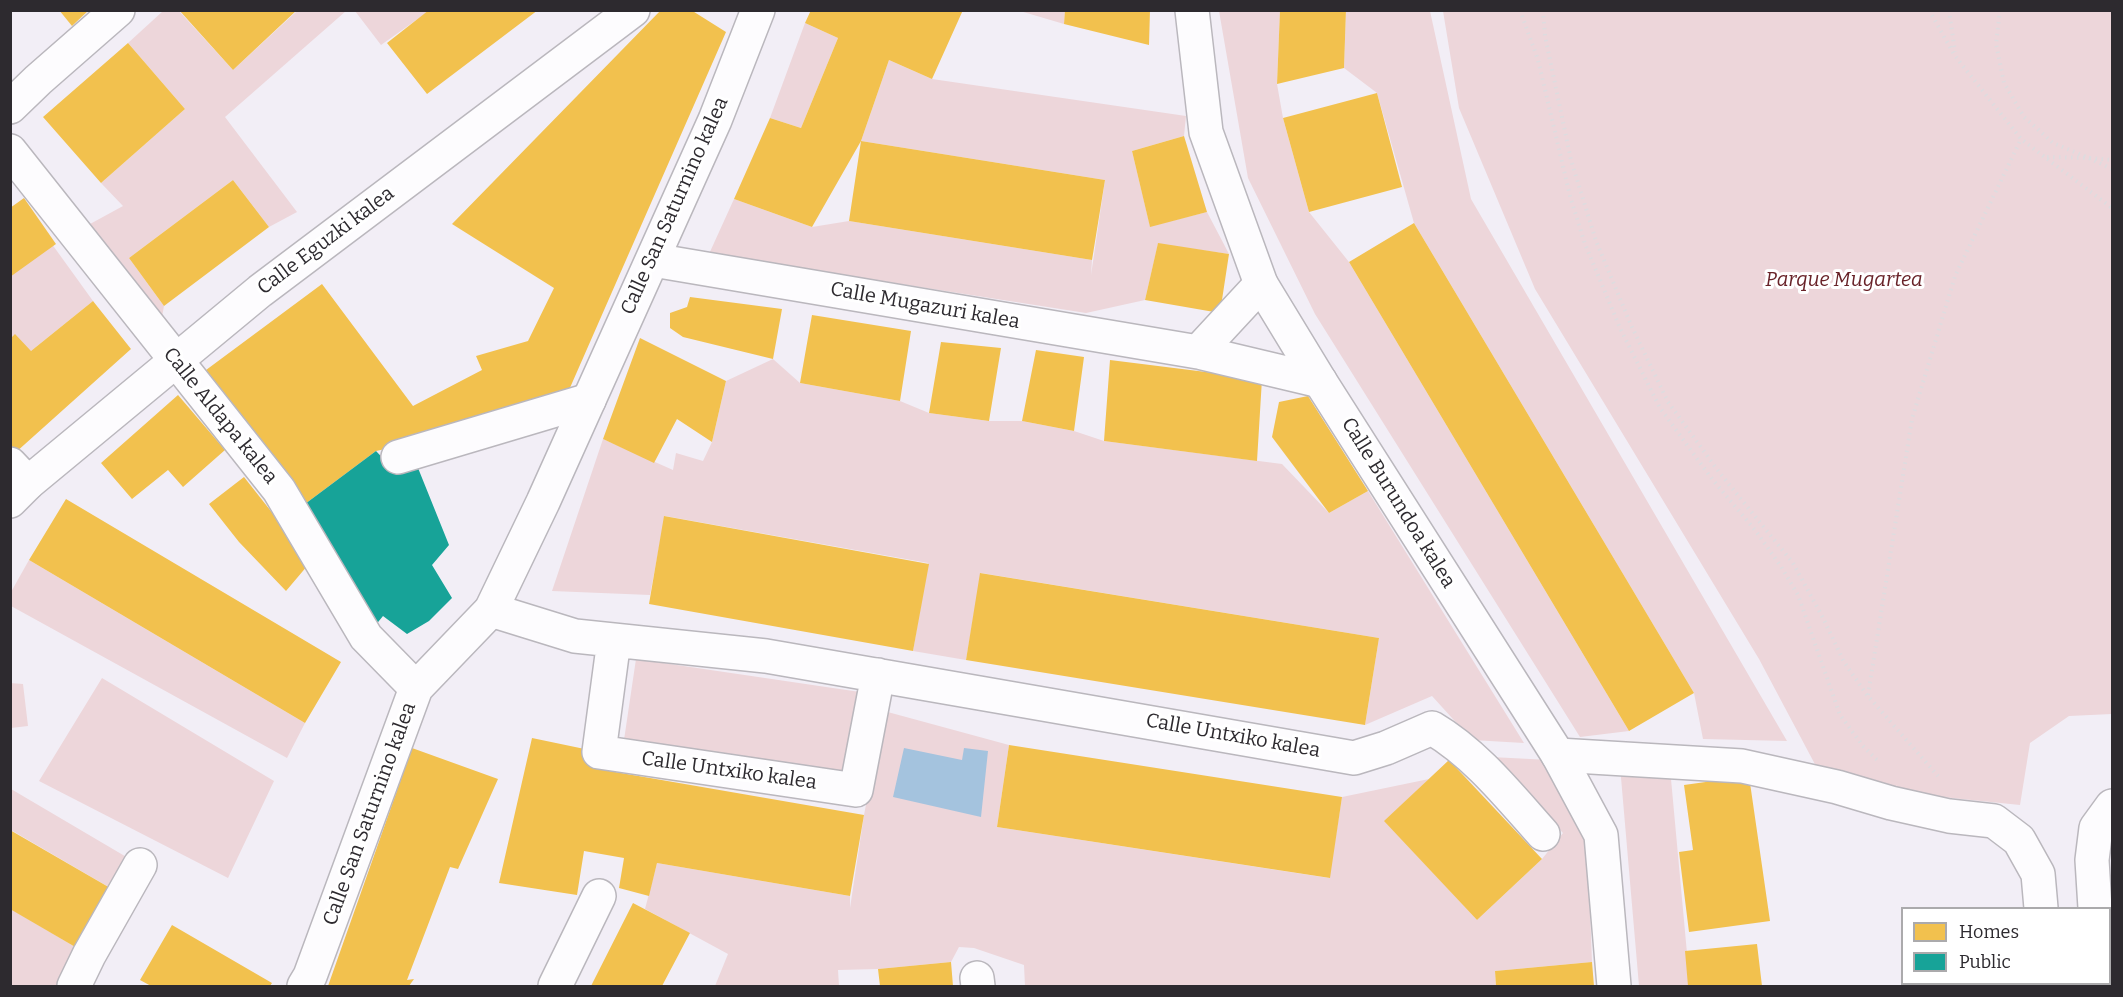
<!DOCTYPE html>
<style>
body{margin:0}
#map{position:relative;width:2123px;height:997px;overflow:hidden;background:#f2eef6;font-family:Bitter,serif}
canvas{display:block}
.frame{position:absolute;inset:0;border:12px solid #2d2a2f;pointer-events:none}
.legend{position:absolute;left:1901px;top:907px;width:210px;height:78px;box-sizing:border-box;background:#fff;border:2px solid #abaaac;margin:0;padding:8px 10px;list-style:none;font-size:18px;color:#2d2a2f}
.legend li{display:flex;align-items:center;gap:12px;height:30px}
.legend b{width:30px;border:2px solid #abaaac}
</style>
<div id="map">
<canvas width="2123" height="997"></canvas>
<div class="frame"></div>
<ul class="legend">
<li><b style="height:16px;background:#f2c14e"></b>Homes</li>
<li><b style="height:16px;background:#17a398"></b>Public</li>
</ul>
</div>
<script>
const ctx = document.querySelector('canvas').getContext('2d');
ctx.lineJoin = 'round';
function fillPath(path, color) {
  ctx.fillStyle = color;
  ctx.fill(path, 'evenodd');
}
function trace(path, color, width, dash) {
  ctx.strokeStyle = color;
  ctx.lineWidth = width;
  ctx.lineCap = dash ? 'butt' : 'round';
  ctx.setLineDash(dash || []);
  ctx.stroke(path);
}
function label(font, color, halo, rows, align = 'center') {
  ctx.font = font + ' Bitter,serif';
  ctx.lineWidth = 6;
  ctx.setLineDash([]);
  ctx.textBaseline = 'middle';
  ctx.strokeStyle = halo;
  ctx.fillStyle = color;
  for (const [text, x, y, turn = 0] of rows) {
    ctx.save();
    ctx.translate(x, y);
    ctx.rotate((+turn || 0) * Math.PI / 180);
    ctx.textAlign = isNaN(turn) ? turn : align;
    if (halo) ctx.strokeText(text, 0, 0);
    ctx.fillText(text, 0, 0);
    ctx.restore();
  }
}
fillPath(new Path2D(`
 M163,11H179L233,70L297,11H346L225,117L297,212L269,227L233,180L129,258L164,306L162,317L90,224L123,206L101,183L185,109L128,43Z
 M355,11H429L381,45Z
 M1020,11H1065L1064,24Z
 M1219,11H1280L1277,84L1283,118L1309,212L1349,262L1629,731L1580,737L1315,314L1248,178Z
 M1346,11H1430L1471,199L1787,741L1703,739L1694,693L1414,223L1377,93L1344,68Z
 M1443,11H2112V714L2069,716L2030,743L2020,805L1826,785L1759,659L1535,289L1459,108Z
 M805,23L838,38L801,128L770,118Z
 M889,60L932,79L1186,116L1184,136L1132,151L1150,226L1207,212L1229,254L1158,244L1145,300L1086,313L709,254L734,199L812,227L849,221L1092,260L1091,275L1105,180L861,141Z
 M49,240L93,301L31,351L11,339V273Z
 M773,359L800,383L900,401L929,413L989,421H1022L1074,431L1104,441L1282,464L1329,513L1368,491L1524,743L1472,740L1432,696L1365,725L1379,638L981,573L966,660L913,651L928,563L665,516L650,595L552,591L603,439L673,470L676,453L703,461L712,442L726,381Z
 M29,560L305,723L287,758L11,606V592Z
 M636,659L860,692L848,773L624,740Z
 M102,678L274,781L228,878L39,781Z
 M10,683L23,684L28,726L11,728Z
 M884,711L1009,745L997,827L1329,878L1342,797L1429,779L1385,821L1477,920L1542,859L1563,833L1491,757L1550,760L1587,829L1592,962L1495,971L1496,986H1025L1024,965L974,948L959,947L951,962L878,969L838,970L839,986H715L728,954L645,909L657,863L850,896V908L864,815Z
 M1620,766L1683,777L1671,779L1690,986H1639Z
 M11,789L140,865L124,896L11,830Z
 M11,909L89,955L69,986H11Z`), '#edd6da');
fillPath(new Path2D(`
 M904,748L962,760L964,748L988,751L981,817L893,797Z`), '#a4c3de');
fillPath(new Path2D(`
 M59,10H89L72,26Z
 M179,10H297L233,70Z
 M429,10H538L427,94L387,43Z
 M661,10H691L726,32L569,390L423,441L376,451L301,507L202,373L322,284L413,406L482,370L476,356L528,341L554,288L452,224Z
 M811,10H963L932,79L889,60L861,141L1105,180L1092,260L849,221L861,141L812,227L734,199L770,118L801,128L838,38L805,23Z
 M1065,10H1150L1149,45L1064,24Z
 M1280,10H1346L1344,68L1277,84Z
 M128,43L185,109L101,183L43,117Z
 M1377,93L1402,187L1309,212L1283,118Z
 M1184,136L1207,212L1150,227L1132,151Z
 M233,180L269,227L164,306L129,258Z
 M24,198L56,244L10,277V208Z
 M1414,223L1694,693L1629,731L1349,262Z
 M1158,243L1229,254L1220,313L1145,300Z
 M690,297L782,309L773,359L683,337L670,328V313L687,307Z
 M93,301L131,349L15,453L10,448V339L15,334L31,351Z
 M812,315L911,331L900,401L800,383Z
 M640,338L726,381L712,442L677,419L654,463L603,439Z
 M941,342L1001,348L989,421L929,413Z
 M1036,350L1084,357L1074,431L1022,421Z
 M1110,360L1262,379L1257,461L1104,441Z
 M178,395L225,450L183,487L168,470L132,499L101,463Z
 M1308,396L1368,491L1329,513L1272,437L1279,402Z
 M244,477L274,515L308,565L286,591L239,542L209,504Z
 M66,499L341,662L305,723L29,560Z
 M664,516L929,564L913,651L649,604Z
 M980,573L1379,638L1365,725L966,660Z
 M532,738L599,752L598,769L864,815L850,896L657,863L649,896L619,888L624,858L584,851L577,895L499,883Z
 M1009,745L1342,797L1330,878L997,827Z
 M412,748L498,779L458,869L450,867L407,980L414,979L409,986H328Z
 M1449,760L1542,859L1477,920L1384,821Z
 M1749,776L1770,921L1689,932L1679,852L1693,850L1684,785Z
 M10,830L124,896L89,955L10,909Z
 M633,903L690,933L662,986H591Z
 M172,925L272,983L270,986H151L140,980Z
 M1757,944L1762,986H1688L1685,951Z
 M951,962L953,986H880L878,969Z
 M1592,962L1594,986H1496L1495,971Z`), '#f2c14e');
fillPath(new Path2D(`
 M376,451L397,473L416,463L449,545L432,565L452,598L429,621L407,634L383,616L366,637L301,507Z`), '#17a398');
const street = new Path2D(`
 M10,107L38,80L118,10
 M10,151L279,490L366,637L416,688
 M653,260L1198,352L1320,381
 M1198,352L1261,284
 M398,457L589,400
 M10,464L28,483
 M491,610L575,636L766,656L1354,758L1386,748L1432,728C1476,754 1509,796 1543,834
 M614,640L599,752L856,790L878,675
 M1558,755L1742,766L1837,787L1891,803L1949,816L1994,821L2019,840L2038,874L2041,908
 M2095,908L2092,860L2096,828L2112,806
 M977,978L978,986
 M2100,984L2101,986
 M74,986L89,955L140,865
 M555,986L599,896`);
const secondary = new Path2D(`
 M1192,10L1206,132L1261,284L1320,381L1558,755L1601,835L1614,986
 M10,501L28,483L260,291L633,10
 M304,986L310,976L416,688L491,610L543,502L715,120L758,10`);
trace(street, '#bab7bd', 36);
trace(secondary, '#bab7bd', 36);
trace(new Path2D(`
 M1520,10L1538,60L1570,196L1585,244L1620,328L1660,408L1712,479L1755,530L1780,565L1798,595L1840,715L1863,746L1878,761
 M1543,10L1545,36L1571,160L1596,241L1631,325L1668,402L1719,472L1793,563L1823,618L1844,662L1867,695L1938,776
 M1929,10L1955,56L2021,139L2112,208
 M1949,10L1955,52
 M2000,10L1996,44L2004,83L2024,117L2053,143L2089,158L2112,160
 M2047,157L2089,158L2112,169
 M1868,695L1912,419L1955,276L2021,139
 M2028,984V986`), '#dedcdf', 4, [1.5, 4.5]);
trace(street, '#fdfcfe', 33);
trace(secondary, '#fdfcfe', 33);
label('20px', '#2d2a2f', '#fff', [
 ["Calle San Saturnino kalea",675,206,-66],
 ["Calle Eguzki kalea",326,241,-37],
 ["Calle Mugazuri kalea",925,306,10],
 ["Calle Aldapa kalea",220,416,51],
 ["Calle Burundoa kalea",1398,503,58],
 ["Calle Untxiko kalea",1233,736,10],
 ["Calle Untxiko kalea",729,771,8],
 ["Calle San Saturnino kalea",370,814,-70]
]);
label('italic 20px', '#682228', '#fff', [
 ["Parque Mugartea",1844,280]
]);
</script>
